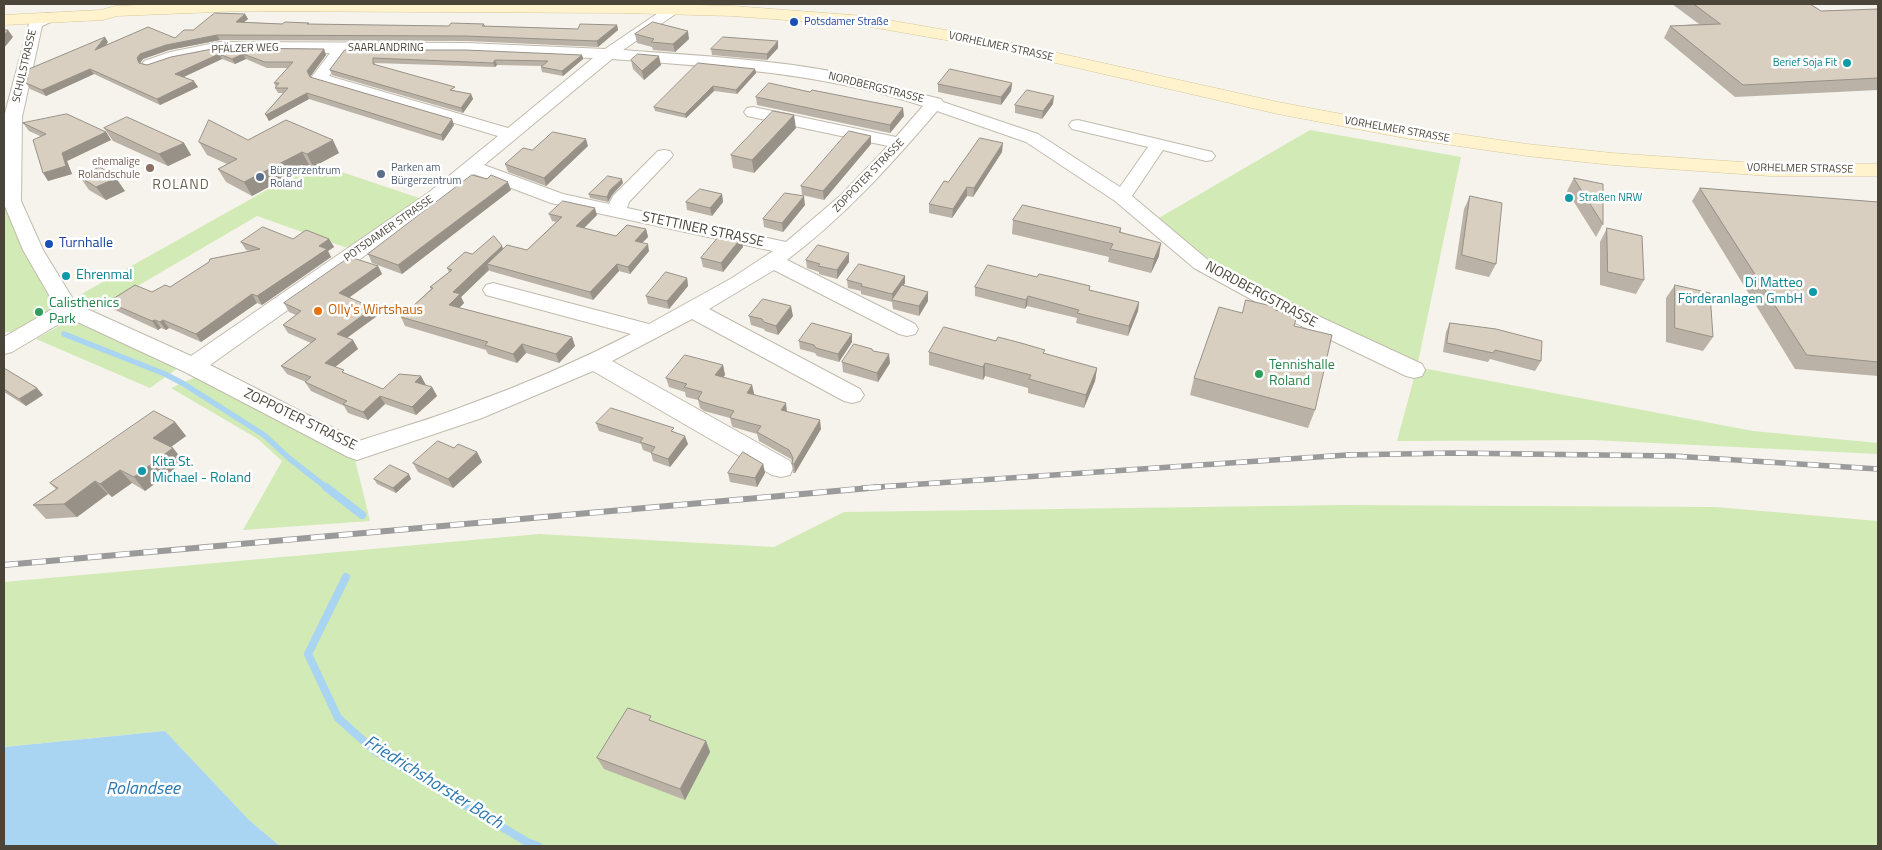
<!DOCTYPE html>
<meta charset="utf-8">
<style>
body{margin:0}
#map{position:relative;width:1882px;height:850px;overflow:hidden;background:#f6f3ec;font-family:"Titillium Web",sans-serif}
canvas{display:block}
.frame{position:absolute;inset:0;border:5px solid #4b4439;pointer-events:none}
</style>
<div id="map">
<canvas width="1882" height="850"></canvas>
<div class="frame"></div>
</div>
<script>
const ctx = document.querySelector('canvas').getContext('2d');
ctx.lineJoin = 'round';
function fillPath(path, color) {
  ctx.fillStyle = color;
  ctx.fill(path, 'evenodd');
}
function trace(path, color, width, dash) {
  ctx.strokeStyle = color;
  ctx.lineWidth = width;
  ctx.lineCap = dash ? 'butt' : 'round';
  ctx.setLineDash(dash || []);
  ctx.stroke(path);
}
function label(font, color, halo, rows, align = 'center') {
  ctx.font = font + ' "Titillium Web",sans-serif';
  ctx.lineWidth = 5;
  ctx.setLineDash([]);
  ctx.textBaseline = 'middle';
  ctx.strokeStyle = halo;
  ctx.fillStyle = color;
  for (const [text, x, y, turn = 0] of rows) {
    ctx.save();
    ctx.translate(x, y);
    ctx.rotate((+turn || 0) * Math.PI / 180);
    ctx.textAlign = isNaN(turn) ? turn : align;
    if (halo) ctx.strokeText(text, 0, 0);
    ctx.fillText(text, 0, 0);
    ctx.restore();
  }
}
fillPath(new Path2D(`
 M1310,130L1461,157L1417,367L1753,431L1878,443V454L1592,440L1397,441L1417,367L1210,260L1157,219Z
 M321,165L425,200L353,250L257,216L95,311L76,297L308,167L313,169Z
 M8,206L63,310L25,332H4V207Z
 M75,317L181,366L150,388L36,339Z
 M200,375L354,455L370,521L243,530L282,461L258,439L171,388Z
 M1344,505L1715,507L1878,521V846H280L250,821L165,731L4,747V582L539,534L774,547L844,512Z`), '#d2eab5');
fillPath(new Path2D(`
 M165,731L250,821L280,846H4V747Z`), '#a9d4f2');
trace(new Path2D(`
 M64,334L165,374L184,384L264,435L290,459L327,488`), '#a9d4f2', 5.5);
trace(new Path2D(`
 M326,487L362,515
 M346,577L308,654L338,718L375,751L527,842L538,846`), '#a9d4f2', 8);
const minor = new Path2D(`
 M672,6L677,7L679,10L677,13L623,50C698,56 773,59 846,74C878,81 910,92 941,99L943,102L1038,134L1120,187L1148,147L1072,129L1069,125L1072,121L1078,120L1212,152L1215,156L1212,160L1206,161L1163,150L1132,196L1208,260L1303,309L1422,364L1425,370L1422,376L1414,378L1406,376L1287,319L1194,268L1115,201L1026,142L937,111C891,165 844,217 787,260L915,324L918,329L915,334L907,336L899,334L774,270L709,309L860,389L864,395L860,401L852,403L844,401L692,319L612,361L790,461L793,468L790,475L781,477L772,475L593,371L482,418L357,460L348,457L185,372L69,318L12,352L4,354V337L56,307L23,250L4,204V117L30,20L47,13H57L59,16L57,19L42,26L22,117L21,201L43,250L76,304L191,356L428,193L498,136L313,81L311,78L330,53L220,52L174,61L150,69L144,67L142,64L144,61L170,52L220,42L467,43L605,49L667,7ZM346,53H467L593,58L508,128L329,76ZM612,59C717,67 822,72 923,106L896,137L753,107L747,108L744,112L747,116L888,146L841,195L786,242L627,208L629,202L670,159L673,155L670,151L664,150L658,151L613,196L609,204L563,194L484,165ZM474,174L551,203L773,251L732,278L649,324L493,283L486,285L483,290L486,295L631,334C578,361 523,385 467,405C432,419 395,429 359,441L210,365L442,201Z`);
const secondary = new Path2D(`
 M168,4H655L733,6L865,16L986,37L1278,102L1410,127L1527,144L1612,153L1770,164H1878V176H1770L1612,165L1527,156L1410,139L1278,114L986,47L865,26L733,16L622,13L240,11L117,16L103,20L4,25V15L101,10L115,6Z`);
trace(minor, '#c2bbae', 2);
trace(secondary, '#d6c79b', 1);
fillPath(minor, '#fff');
fillPath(secondary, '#fff3cd');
const railFar1 = new Path2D(`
 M863,488L1347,455L1453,453L1673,456L1878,469`);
const rail = new Path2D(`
 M4,565L881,487`);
trace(railFar1, '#9a9a9a', 5.5);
trace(rail, '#9a9a9a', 6);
trace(railFar1, '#fff', 4, [11]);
trace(rail, '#fff', 4.5, [14]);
fillPath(new Path2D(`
 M1672,4H1810L1821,11L1878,9V90L1735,97L1664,38L1670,26L1699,24Z
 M245,14L248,19L244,22L282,24L449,26L484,24L485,26L578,29L617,25L618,30L598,47L467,41L220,40L169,50L143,59L140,63L147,65L217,48L324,49L326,55L310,77L454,125L443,141L309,99L269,121L265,114L283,93H278L275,88L276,87L274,83L288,68H267L246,59L235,64L222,59L184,77L198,87L160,105L94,74L46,96L30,89L26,83L108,42L106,45L175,38L193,30Z
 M635,34L689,39L675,52L653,50L652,47L637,43Z
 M778,48L767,60L712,55L711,49Z
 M345,50L582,55L583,59L563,76L542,72L541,67L542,66L497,65L495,67L375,63V65L456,91L471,94L473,99L463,113L332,75L330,70Z
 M631,60L661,65L644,80L633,69Z
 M755,69L756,73L737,94L714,91L686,118L655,111L654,107Z
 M1012,83L1011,91L1001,105L938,92V84Z
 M756,97L904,116L890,133L757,105Z
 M1053,104L1042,119L1015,113V105Z
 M23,123L106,132L111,140L67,161L72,174L48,181L40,136L29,131Z
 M104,128L184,143L191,155L168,166L113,141Z
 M796,128L754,173L733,168L731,155Z
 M871,136V144L824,200L802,195L801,186Z
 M248,140L339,153L313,167L309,165L252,196L226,182L218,169L227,164L207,155L199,142Z
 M588,146L546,186L508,172L505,164L532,150Z
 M1002,152L973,197L967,196L952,218L929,213V204L948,182Z
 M80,177L125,191L106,200L89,190Z
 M1574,178L1603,224L1596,237L1567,191Z
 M623,183L612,195L608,202L590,198L589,194Z
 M1700,188L1878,202V376L1795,369L1692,201Z
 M511,190L402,274L372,263L368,254Z
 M722,194L723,202L712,216L687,210L686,202Z
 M1470,196L1496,264L1489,277L1455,269L1464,209Z
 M805,205L783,232L764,227L763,219Z
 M549,214L597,215L584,228L616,236L646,229L648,237L642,243L649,251L630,274L619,271L593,300L490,271L489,270L461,297L464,303L459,308L572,337L575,346L559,363L526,353L517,363L488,354L486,350L405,326L401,317L431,289L430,287L449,272L447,268L472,254L527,250L556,222L552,221Z
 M1013,220L1121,228V233L1159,256L1151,273L1108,262L1109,257L1012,234Z
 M1607,228L1644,280L1636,294L1600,285V242Z
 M293,239H329L334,247L328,251L331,257L262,305L257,303L201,342L169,328L166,330L161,328L158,330L115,310L108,302L152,292L170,287L250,251L246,250L241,242Z
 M743,247L723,272L703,267L701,258Z
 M806,260L849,262L837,279L819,274V272L807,268Z
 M378,266L382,274L350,297L377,316L347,338L353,340L358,349L335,367L345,374L383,389L421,376L425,385L432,387L437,396L416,415L385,404L368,420L348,413L344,406L311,391L305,382H306L287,374L281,366L311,343L288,333L283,325L296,315L289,312L284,303Z
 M905,276V283L903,286L928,301L919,316L893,309L892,302L861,294V291L848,288L847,280Z
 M687,278L688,286L669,309L648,304L646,296Z
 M1675,285L1713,337L1703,351L1666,342V298Z
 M975,287L1090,290L1139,302L1138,311L1128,336L1076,323L1077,318L1027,306L1025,309L975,296Z
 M1275,310L1294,326L1315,410L1308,428L1190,395L1194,378L1242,313Z
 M749,316H793L778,335L765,331L764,329L751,325Z
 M1450,323L1541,361L1535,371L1490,359L1488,362L1443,352L1446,332Z
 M852,334V342L839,362L817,356L815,353L800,349L799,341Z
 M929,352L1044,354L1097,368L1095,381L1084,408L1028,393V388L985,376L983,380L929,365Z
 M842,362L890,363L878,382L843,372Z
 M723,365L725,375L723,377L752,385L754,394L821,429L795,473H793L792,464V462L791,459L759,441L757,434L733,427L732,426L730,418L704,411L700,408L698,400L686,397L685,392L669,387L666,378Z
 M4,368L43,395L26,406L4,392Z
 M175,422L186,436L171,447L173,448L184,462L145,491L132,483L112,497L108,494L77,517L46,519L33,505L56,489L50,483Z
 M596,423L675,432L688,444L670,467L653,461L651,453L643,450L641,444L599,431Z
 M454,448L477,452L482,462L453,488L418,472L413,463Z
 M763,464L765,473L757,487L730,482L728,473Z
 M374,479H411L396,493L377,484Z
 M653,722L706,741L710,752L685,800L604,769L597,758Z`), '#bab2a6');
fillPath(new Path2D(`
 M245,14L248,19L238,27L236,22Z
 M617,25L618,30L598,47L597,41Z
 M8,30L13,37L4,48V51V35Z
 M688,31L689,39L675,52L673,44Z
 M217,35L220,40L169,50L143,59L140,63H139L137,58L140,54L166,45Z
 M105,37L108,42L99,55L95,50Z
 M778,41V48L767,60V54Z
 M324,49L326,55L310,77L307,71Z
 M219,54L222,59L179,79L175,74Z
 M243,54L246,59L235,64L232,59Z
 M582,55L583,59L563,76L562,71Z
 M659,56L661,65L644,80L642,71Z
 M495,60L497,65L495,67L493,63Z
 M90,69L94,74L46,96L42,90Z
 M755,69L756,73L737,94L736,90Z
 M194,81L198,87L160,105L157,99Z
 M1012,83L1011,91L1001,105V97Z
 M713,86L714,91L686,118L685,114Z
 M307,93L309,99L269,121L266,115Z
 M471,94L473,99L463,113L461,108Z
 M1054,96L1053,104L1042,119L1043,111Z
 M903,108L904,116L890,133V125Z
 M794,115L796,128L754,173L752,160Z
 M452,119L454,125L443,141L441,135Z
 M106,132L111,140L67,161L72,174L48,181L43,173L62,153Z
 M871,136V144L824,200L823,191Z
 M586,139L588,146L546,186L544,178Z
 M333,140L339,153L313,167L307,154Z
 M184,143L191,155L168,166L159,154Z
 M1003,143L1002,152L973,197L974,188Z
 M302,152L309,165L252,196L244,182Z
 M116,178L125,191L106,200L96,187Z
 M622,179L623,183L612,195L608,202L607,197L610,190Z
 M508,182L511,190L402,274L398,265Z
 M967,187V196L952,218L953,209Z
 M722,194L723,202L712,216L710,208Z
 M804,196L805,205L783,232L782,223Z
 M595,208L597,215L578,234L576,226Z
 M646,229L648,237L637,248L635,241Z
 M742,237L743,247L723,272L721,263Z
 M329,239L334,247L328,251L331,257L262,305L257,296L319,246Z
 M1161,243L1159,256L1151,273L1154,259Z
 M648,244L649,251L630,274L628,267Z
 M502,246L506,254L487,264L489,270L461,297L464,303L453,314L449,305L453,292Z
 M849,253V262L837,279V270Z
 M617,264L619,271L593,300L590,292Z
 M378,266L382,274L344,301L339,293Z
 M905,276V283L894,300H893L892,294Z
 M687,278L688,286L669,309L667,301Z
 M928,292V301L919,316V306Z
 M252,294L257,303L201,342L196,334Z
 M1028,296L1027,306L1025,309L1026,300Z
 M1139,302L1138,311L1128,336L1129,326Z
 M791,306L793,316L778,335L776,326Z
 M373,308L377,316L341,342L337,334Z
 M155,320L161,328L158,330L152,321Z
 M163,320L169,328L166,330L160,322Z
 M852,334V342L839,362L838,354Z
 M572,337L575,346L559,363L556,354Z
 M353,340L358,349L330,371L325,363Z
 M522,344L526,353L517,363L513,354Z
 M889,354L890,363L878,382L877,373Z
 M985,363V376L983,380V367Z
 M723,365L725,375L717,384L715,375Z
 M1097,368L1095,381L1084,408L1086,395Z
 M421,376L426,385L420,390L415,382Z
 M752,385L754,394L747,393Z
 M432,387L437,396L416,415L412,407Z
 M37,388L43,395L26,406L19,399Z
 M380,396L385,404L368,420L363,412Z
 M786,403L787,412L781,410Z
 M820,420L821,429L795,473L794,464Z
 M175,422L186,436L164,452L153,438Z
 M685,436L688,444L670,467L668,459Z
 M173,448L184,462L145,491L134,477Z
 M477,452L482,462L453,488L448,479Z
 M763,464L765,473L757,487L755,478Z
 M120,470L132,483L112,497L100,484Z
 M409,474L411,479L396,493L393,488Z
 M95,481L108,494L77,517L64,504Z
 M706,741L710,752L685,800L680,789Z`), '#979187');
const building = new Path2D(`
 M1694,4H1810L1821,11L1878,9V78L1743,85L1670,26L1720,24Z
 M215,13L245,14L236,22L282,24L285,22L309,23L307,24L449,26L451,23L484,24L482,26L578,29L580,24L617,25L597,41L465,36L217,35L166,45L140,54L137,58L139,63L147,65L171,57L217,48L324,49L307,71L310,77L452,119L441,135L307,93L266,115L265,114L288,88H275L279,83H274L293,62H265L243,54L232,59L219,54L175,74L194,81L157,99L90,69L42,90L26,83L29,69L105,37L95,50L148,27L175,38L184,30H193Z
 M653,22L688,31L673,44L651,42L654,39L635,34Z
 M4,30H8L4,35Z
 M723,37L778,41L767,54L711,49Z
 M345,50H465L582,55L562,71L541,67L548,61L495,60L493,63L373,58V64L455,87L450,90L471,94L461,108L330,70Z
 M638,54L659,56L642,71L631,60Z
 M698,63L755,69L736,90L713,86L685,114L654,107Z
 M950,69L1012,83L1001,97L938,84Z
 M769,83L810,92L812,90L903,108L890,125L756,97Z
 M1027,90L1054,96L1043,111L1015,105Z
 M773,111L794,115L752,160L731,155Z
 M67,114L106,132L62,153L66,166L43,173L33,140L46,134L23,123Z
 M127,117L184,143L159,154L104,128Z
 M209,120L248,140L286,120L333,140L307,154L302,152L244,182L218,169L237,159L199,142Z
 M849,131L871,136L823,191L801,186Z
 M553,132L586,139L544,178L505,164L523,148L532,150Z
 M980,138L1003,143L974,188L967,187L953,209L929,204L944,181L948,182Z
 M100,167L116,178L96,187L80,177Z
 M472,175L487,179L491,175L508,182L398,265L368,254Z
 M608,176L622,179L610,190L607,197L589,194Z
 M1574,178L1603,184V224Z
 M1700,188L1878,202V362L1807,355Z
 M700,189L722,194L710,208L686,202Z
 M785,193L804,196L782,223L763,219Z
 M1470,196L1502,203L1496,264L1462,255Z
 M563,201L595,208L576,226L616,236L627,225L646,229L635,241L648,244L628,267L617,264L590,292L487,264L507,245L527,250L562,217L549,214Z
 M1023,205L1121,228L1119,232L1161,243L1154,259L1110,249L1113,244L1013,220Z
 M263,227L293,239L306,230L329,239L319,246L327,249L257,296L252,294L196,334L163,320L160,322L155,320L152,321L108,302L135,285L152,292L165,285L170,287L209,262L210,259L260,249L241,242Z
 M1607,228L1642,236L1644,280L1608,272Z
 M722,233L742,237L721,263L701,258Z
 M494,236L502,246L453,292L460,294L449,305L572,337L556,354L522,344L513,354L485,345L488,342L401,317L433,288L430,287L452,270L447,268L465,252L472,254Z
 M818,245L849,253L837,270L818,266L820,264L806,260Z
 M350,257L378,266L339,293L373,308L337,334L353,340L325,363L344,370L342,372L383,389L399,374L421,376L415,382L432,387L412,407L380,396L363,412L343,404L347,401L305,382L311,377L281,366L316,339L283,325L301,311L284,303Z
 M859,264L905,276L892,294L861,286L862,284L847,280Z
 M988,265L1037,277L1039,274L1053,277L1090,286L1089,290L1139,302L1129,326L1077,313L1079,310L1028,296L1026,300L975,287Z
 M666,272L687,278L667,301L646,296Z
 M902,285L928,292L919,306L892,300Z
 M1675,285L1710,293L1713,337L1675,328Z
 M763,299L791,306L776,326L764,322L762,319L749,316Z
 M1246,300L1276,307L1275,310L1297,315L1294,326L1332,335L1315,410L1194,378L1219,307L1242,313Z
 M812,323L852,334L838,354L816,348L814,345L799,341Z
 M1450,323L1496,329L1542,341L1541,361L1495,350L1493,353L1447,343Z
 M944,327L996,341L998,337L1021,343L1045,350L1043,353L1097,368L1086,395L1029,379L1031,375L985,363L983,367L929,352Z
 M854,344L872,349L873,351L889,354L877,373L842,362Z
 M685,355L723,365L715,375L752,385L747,393L786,403L781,410L820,420L794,464H792L793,458L789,450L757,432L761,426L731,418L730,417L734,411L702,402L698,399L702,392L684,387L687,384L666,378Z
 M4,368L37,388L19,399L4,389Z
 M611,408L674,428L671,431L685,436L668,459L651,453L655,447L640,442L643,438L596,423Z
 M154,411L175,422L153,438L173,448L134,477L120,470L100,484L95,481L64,504L33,505L58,488L50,483Z
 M438,441L454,448L458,444L477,452L448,479L413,463Z
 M743,452L763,464L755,478L728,473Z
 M390,465L409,474L393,488L374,479Z
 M628,708L651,716L649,720L706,741L680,789L597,758Z`);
fillPath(building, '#d8cfc1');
trace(building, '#979187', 1);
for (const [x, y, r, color] of [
 [794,22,5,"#1a4fb4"],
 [1847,63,5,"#0f9aa8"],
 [150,168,5,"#8d6e63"],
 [381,174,5,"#5c6f8a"],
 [260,177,5,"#5c6f8a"],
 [1569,198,5,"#0f9aa8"],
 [49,244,5,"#1a4fb4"],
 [66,276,5,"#0f9aa8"],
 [1813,292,5,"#0f9aa8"],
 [318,311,5,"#e8710a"],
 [39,312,5,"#2e9e5b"],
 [1259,374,5,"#2e9e5b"],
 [142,471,5,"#0f9aa8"]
]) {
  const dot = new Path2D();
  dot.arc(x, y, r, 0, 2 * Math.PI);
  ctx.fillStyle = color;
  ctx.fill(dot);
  trace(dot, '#fff', 2);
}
label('11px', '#164399', '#fff', [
 ["Potsdamer Straße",804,22]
], 'left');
label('11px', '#4b4439', '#fff', [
 ["VORHELMER STRASSE",1001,47,12],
 ["SAARLANDRING",386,48],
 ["PFÄLZER WEG",245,49,-2],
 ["SCHULSTRASSE",25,66,-77],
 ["NORDBERGSTRASSE",876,88,14],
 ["VORHELMER STRASSE",1397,130,10],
 ["VORHELMER STRASSE",1800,169,1],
 ["ZOPPOTER STRASSE",869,176,-46],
 ["POTSDAMER STRASSE",389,229,-35]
]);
label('11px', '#0d838f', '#fff', [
 ["Berief Soja Fit",1837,63],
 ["Straßen NRW",1579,198,"left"]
], 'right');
label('11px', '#785e54', '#fff', [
 ["ehemalige",140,162],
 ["Rolandschule",140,175]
], 'right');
label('11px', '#4e5e75', '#fff', [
 ["Parken am",391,168],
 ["Bürgerzentrum",391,181],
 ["Bürgerzentrum",270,171],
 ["Roland",270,184]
], 'left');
ctx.letterSpacing = '1px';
label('14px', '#6e6250', '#fff', [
 ["ROLAND",181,186]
]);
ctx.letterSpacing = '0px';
label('14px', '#4b4439', '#fff', [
 ["STETTINER STRASSE",703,230,12],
 ["NORDBERGSTRASSE",1261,295,28],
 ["ZOPPOTER STRASSE",300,420,26]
]);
label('14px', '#164399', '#fff', [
 ["Turnhalle",59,244]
], 'left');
label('14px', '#0d838f', '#fff', [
 ["Ehrenmal",76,276],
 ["Di Matteo",1803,284,"right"],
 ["Förderanlagen GmbH",1803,300,"right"],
 ["Kita St.",152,463],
 ["Michael - Roland",152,479]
], 'left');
label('14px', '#27864d', '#fff', [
 ["Calisthenics",49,304],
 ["Park",49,320],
 ["Tennishalle",1269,366],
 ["Roland",1269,382]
], 'left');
label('14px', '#c56008', '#fff', [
 ["Olly's Wirtshaus",328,311]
], 'left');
label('italic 18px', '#2e7ab2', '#fff', [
 ["Friedrichshorster Bach",433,783,32],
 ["Rolandsee",143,790]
]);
</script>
